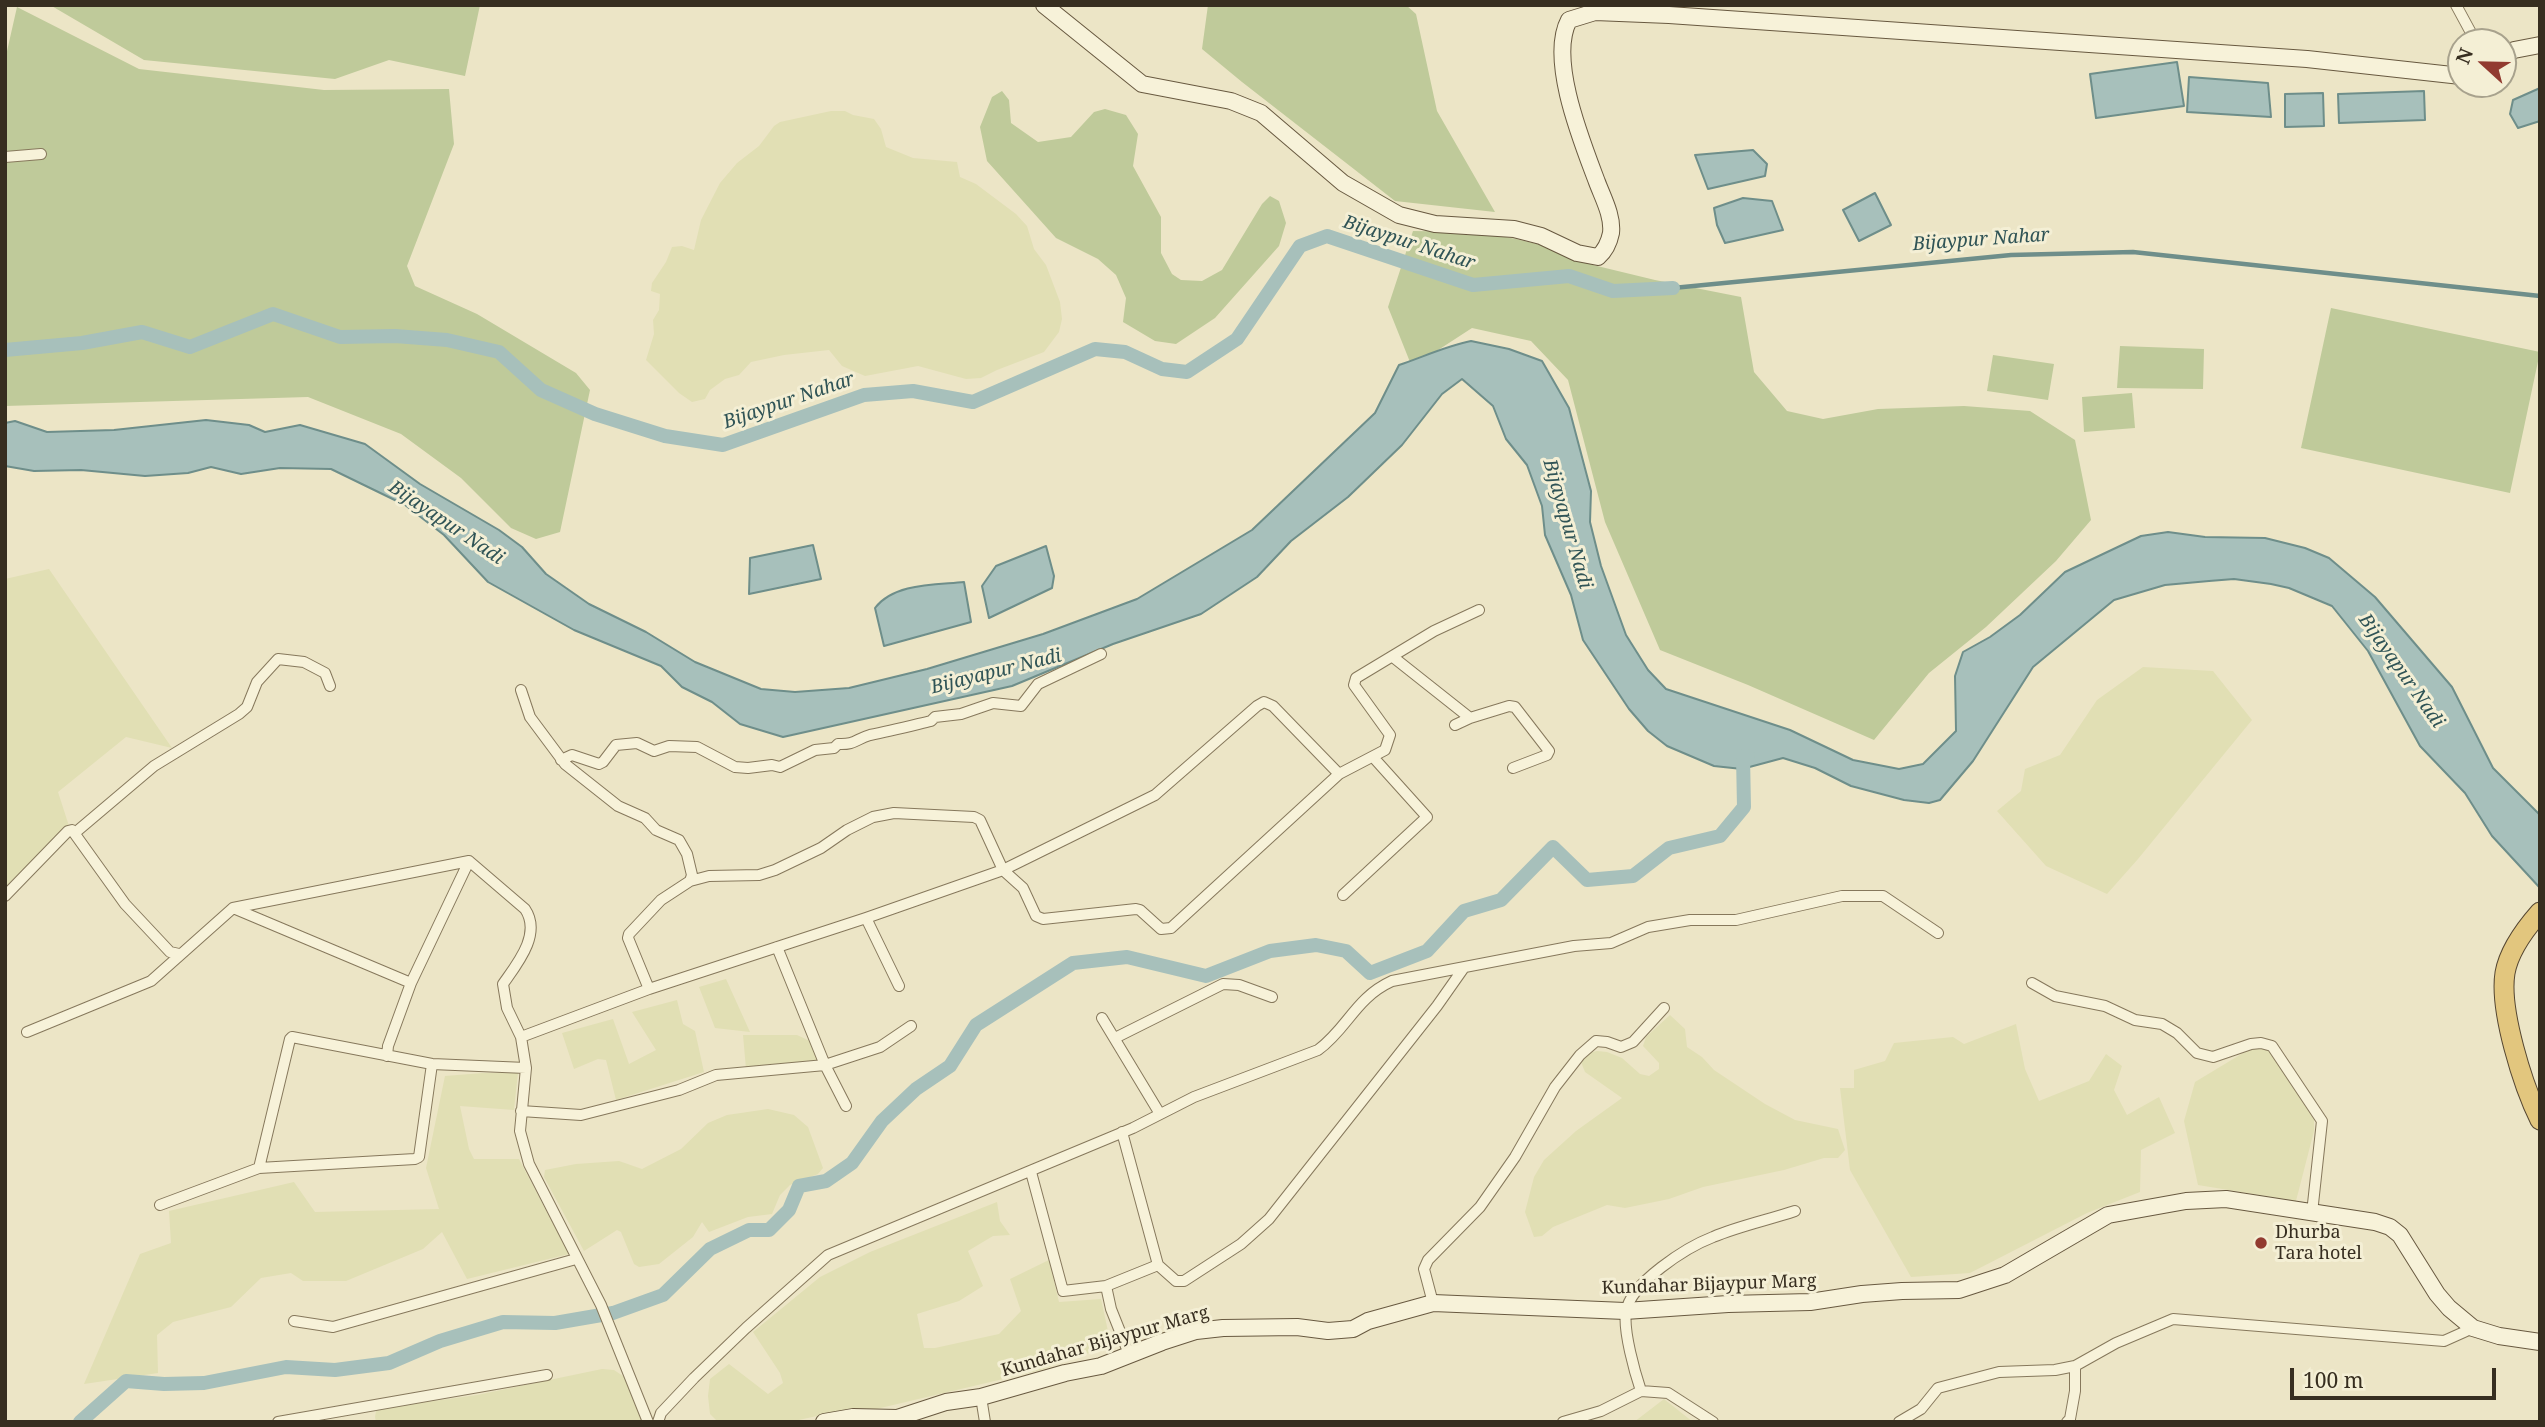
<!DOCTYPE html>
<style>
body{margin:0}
#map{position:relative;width:2545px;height:1427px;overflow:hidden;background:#ece5c6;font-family:"Noto Serif",serif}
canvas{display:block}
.frame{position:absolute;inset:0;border:7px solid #372e20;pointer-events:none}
.north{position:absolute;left:2447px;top:28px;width:70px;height:70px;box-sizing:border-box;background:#f4efd5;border:2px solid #a8a28d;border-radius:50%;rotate:292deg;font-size:19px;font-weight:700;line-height:28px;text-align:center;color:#372e20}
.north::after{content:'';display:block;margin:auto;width:24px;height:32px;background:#923b30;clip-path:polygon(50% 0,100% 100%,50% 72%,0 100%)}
.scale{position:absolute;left:2290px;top:1368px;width:206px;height:32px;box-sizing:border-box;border:4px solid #372e20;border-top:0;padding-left:9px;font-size:21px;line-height:24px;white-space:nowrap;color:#372e20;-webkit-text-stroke:5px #f4efd5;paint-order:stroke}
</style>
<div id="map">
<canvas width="2545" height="1427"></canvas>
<div class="frame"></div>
<div class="north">N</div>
<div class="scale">100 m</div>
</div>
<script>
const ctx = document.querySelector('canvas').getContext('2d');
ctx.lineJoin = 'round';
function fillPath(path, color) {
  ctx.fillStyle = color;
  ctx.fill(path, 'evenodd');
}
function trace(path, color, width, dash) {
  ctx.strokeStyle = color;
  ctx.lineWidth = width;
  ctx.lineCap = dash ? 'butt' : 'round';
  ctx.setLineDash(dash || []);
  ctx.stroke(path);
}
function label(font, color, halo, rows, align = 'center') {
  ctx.font = font + ' "Noto Serif",serif';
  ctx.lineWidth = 6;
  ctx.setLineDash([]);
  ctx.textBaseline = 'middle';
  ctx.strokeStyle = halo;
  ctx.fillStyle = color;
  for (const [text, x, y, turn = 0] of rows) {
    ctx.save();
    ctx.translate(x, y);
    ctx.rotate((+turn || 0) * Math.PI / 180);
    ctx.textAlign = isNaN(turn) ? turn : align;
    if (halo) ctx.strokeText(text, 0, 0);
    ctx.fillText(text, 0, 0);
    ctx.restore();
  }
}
fillPath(new Path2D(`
 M831,111H845L853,115L874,119L881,129L886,147L913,158L957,162L960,177L976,184L1016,214L1027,226L1034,249L1046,265L1060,302L1062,319L1059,332L1044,352L997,370L981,378L966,379L918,366L865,376L842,366L829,350L784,355L751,362L739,375L725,379L710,390L705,399L692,402L679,393L646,360L654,334L653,320L659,310L660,294L651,291L652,283L666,262L672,247L682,246L694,250L701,220L720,183L737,163L759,146L774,126L780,122Z
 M49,569L172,748L126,737L58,792L69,826L5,891V579Z
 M2143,667L2213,671L2252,720L2138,859L2107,894L2046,866L1997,811L2021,791L2025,769L2060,755L2097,700Z
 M726,979L750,1032L715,1028L699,987Z
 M677,1000L683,1024L695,1031L704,1072L616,1100L606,1060L598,1059L574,1069L562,1033L613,1019L629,1064L656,1050L632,1012Z
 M1670,1015L1685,1029L1687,1047L1702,1057L1714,1070L1765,1104L1795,1120L1838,1129L1845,1150L1838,1158H1824L1784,1170L1703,1187L1669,1199L1625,1208L1607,1205L1553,1227L1542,1236L1534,1237L1525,1212L1534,1177L1544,1160L1576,1131L1622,1098L1585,1072L1581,1062L1589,1053L1597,1051L1607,1052L1622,1058L1640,1074L1649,1076L1659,1069V1063L1643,1046L1646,1037Z
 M2016,1024L2025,1069L2039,1101L2089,1081L2106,1054L2122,1066L2114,1090L2127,1115L2159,1097L2175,1133L2141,1150L2140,1192L2087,1213L1970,1273L1911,1277L1850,1170L1840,1088H1854V1070L1885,1061L1894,1043L1953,1037L1964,1044Z
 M743,1035H797L810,1041L818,1061L746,1069Z
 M2267,1047L2314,1116V1131L2296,1201L2198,1185L2184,1121L2195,1082L2248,1050Z
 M483,1073H518L514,1110L460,1106L469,1149L474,1159H519L569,1254L467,1279L442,1232L423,1249L346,1281H303L291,1273L261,1278L231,1307L173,1322L157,1335L158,1373L84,1384L140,1254L171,1243L169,1211L294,1182L315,1212L439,1209L426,1168L445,1076Z
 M768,1109L794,1115L808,1127L823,1168L818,1174L790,1185L780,1195L772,1214L748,1217L709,1232L702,1222L693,1237L659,1264L639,1267L634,1264L621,1232L617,1230L584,1251L544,1177L545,1170L576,1164L619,1161L642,1169L681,1149L708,1123L727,1115Z
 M997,1202L1000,1221L1010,1235L993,1236L968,1251L983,1286L959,1301L917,1314L924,1348H935L999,1334L1021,1311L1010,1279L1049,1260L1059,1302L1101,1299L1111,1345L1041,1370L872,1410L839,1411L790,1422H718L710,1414L708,1396L710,1379L729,1364L768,1394L783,1383L780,1373L753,1332L820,1277L870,1252Z
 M602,1369L614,1370L626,1378L645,1422H376L375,1417L376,1411L391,1407L477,1395Z
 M1664,1399L1693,1422H1634Z`), '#e1dfb4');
fillPath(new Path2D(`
 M50,5H480L465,76L389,60L335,79L144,60Z
 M1208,5H1406L1416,14L1437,111L1495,212L1395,201L1242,82L1202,49Z
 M17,7L139,69L324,90L449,89L454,144L407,266L415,286L477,314L576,373L590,390L560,532L536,539L511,528L461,478L401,434L308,397L5,406V60Z
 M1002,91L1009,100L1011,123L1038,142L1071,137L1094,112L1105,109L1126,115L1138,134L1133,166L1161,217V253L1172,274L1181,280L1202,281L1222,270L1262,204L1270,196L1279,201L1286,223L1279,246L1215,318L1176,344L1155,341L1123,322L1126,298L1116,275L1098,259L1056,238L987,161L980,127L992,97Z
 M1413,231L1480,232L1516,239L1554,248L1593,265L1655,280L1741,297L1754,372L1787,411L1823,419L1878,409L1964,406L2030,411L2075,440L2091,520L2056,561L1986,627L1929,673L1874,740L1748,685L1660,650L1605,522L1568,380L1531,341L1472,328L1412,367L1388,307Z
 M2331,308L2540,352L2510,493L2301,448Z
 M2120,346L2204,349L2203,389L2117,388Z
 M1993,355L2054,364L2048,400L1987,391Z
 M2132,393L2135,428L2084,432L2082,397Z`), '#bfca9a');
const water = new Path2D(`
 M2177,62L2184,106L2096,118L2090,74Z
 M2189,77L2268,83L2271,117L2187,112Z
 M2540,88V121L2518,128L2510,114L2513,100Z
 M2424,91L2425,120L2339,123L2338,94Z
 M2323,93L2324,126L2285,127V94Z
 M1753,150L1767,164L1765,176L1708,189L1695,155Z
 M1875,193L1891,225L1859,241L1843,210Z
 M1743,198L1772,201L1783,230L1725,243L1717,225L1714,208Z
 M1471,341L1509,349L1542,361L1569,408L1591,491L1590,522L1601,566L1626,635L1648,670L1666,689L1790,730L1853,760L1899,769L1923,764L1956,731L1955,676L1963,652L1990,637L2020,615L2065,572L2141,536L2168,532L2205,537L2265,538L2305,548L2329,558L2375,597L2452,687L2493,768L2540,815V888L2492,836L2465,793L2420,746L2368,651L2332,606L2289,588L2271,584L2234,579L2209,581L2165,585L2114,600L2033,667L1973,761L1940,800L1929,803L1904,800L1851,786L1815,768L1783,758L1742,769L1714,766L1667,746L1648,731L1629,709L1583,640L1571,595L1545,535L1542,506L1527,465L1506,439L1493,406L1462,379L1442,394L1402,445L1348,497L1291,541L1257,577L1201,614L1113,644L1012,686L783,737L740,724L712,702L682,687L661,666L574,630L488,582L444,535L405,505L331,469L280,468L241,474L211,467L188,473L145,476L81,470L34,471L5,466V423L15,421L47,432L114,430L206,420L249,425L265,432L300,425L365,444L420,484L499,530L522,547L546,574L589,604L646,632L695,662L761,689L795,692L849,688L927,669L1043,634L1137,599L1252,530L1375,413L1399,365C1423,357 1446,346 1471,341Z
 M813,545L821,579L749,594L750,558Z
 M1046,546L1054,576L1052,588L989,618L982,586L996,566Z
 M964,582L971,622L884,646L875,608C894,583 935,585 964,582Z`);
fillPath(water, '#a7c0bb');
trace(water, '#6e8e8a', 2);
trace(new Path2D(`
 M1673,288L2011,255L2133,252L2540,296`), '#6e8e8a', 4.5);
trace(new Path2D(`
 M5,350L82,343L142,332L190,347L273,314L340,337L395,336L447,340L499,352L541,390L595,414L665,436L723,445L864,395L913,391L973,402L1095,349L1125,352L1162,369L1187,372L1237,339L1300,246L1327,236L1473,285L1569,276L1613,291L1673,288
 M80,1422L126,1381L164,1384L204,1383L286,1367L335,1370L389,1363L440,1341L503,1322L555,1323L613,1313L663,1295L710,1249L749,1230H769L789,1210L799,1186L826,1181L852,1163L882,1121L916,1089L950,1066L976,1025L1073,963L1127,957L1206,976L1270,951L1316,945L1346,951L1370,973L1427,951L1464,911L1501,900L1553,847L1587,880L1633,876L1669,848L1720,836L1744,807L1743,756H1748`), '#a7c0bb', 14);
const minor = new Path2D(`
 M2456,5L2476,42
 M5,157L41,154
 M1393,657L1470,718L1509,706L1515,707L1549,751L1547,755L1513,768
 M521,690L530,717L565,764L618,806L645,818L656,830L679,840L687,854L692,875L690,881
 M1455,725L1470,718
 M561,760L572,755L599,764L603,762L616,745L637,743L654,751L669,746L697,747L735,767L748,768L772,765L780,767L815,750L834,748L838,744C855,745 856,739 870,735C890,731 910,726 931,721L935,717L961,714L993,703L1021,706L1038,684L1101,654
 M76,832L154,766L239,714L247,707L257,682L278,659L304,662L325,673L330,686
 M469,861L525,909C542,934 517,964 503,984L507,1008L521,1037L526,1068L520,1131L529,1164L601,1305L648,1422
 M1343,895L1427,817L1373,757
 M5,896L68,831L72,830L125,904L170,952L179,954
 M233,908L411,983
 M866,918L899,986
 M777,947L825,1065L846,1106
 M2032,983L2055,996L2105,1006L2135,1020L2162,1024L2177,1033L2197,1053L2213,1057L2251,1044L2261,1043L2272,1046L2322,1121L2312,1213
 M649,989L628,938L629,934L661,900L690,881L709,876L759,875L775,870L821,848L847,830L873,817L894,813L974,817L980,820L1003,870L1023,888L1036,916L1043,919L1136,909L1140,910L1161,929L1171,928L1339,774L1385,750L1390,735L1354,685L1356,678L1434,631L1479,610
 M1102,1018L1160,1114
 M27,1032L151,981L233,908L469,861
 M521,1037L649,989L866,918L1003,870L1155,795L1257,706L1264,702L1273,706L1339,774
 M1115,1038L1223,984L1239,985L1272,997
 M387,1056L388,1046L411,983L469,861
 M521,1111L581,1115L679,1090L716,1075L825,1065L880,1047L911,1026
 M1122,1132L1158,1265
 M259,1168L290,1039L292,1037L432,1064L526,1068
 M1031,1172L1063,1291L1106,1286L1158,1265L1176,1281H1184L1241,1244L1269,1219L1437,1006L1463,969
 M160,1205L259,1168L415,1159L419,1157L432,1064
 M1106,1286L1111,1309L1129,1354
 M1433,1303L1424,1269L1428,1260L1480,1207L1515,1157L1555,1087L1580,1055L1596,1041L1607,1042L1621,1047L1633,1042L1664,1008
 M294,1321L333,1327L576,1259
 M1641,1391C1635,1373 1623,1331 1626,1312C1630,1283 1687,1247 1713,1237C1739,1226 1768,1220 1795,1211
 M981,1397L985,1422
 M278,1422L547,1375
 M658,1422L661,1413L694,1378L746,1328L828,1255L1133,1128L1194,1097L1318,1050C1348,1028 1355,998 1392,981L1574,946L1611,943L1648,927L1690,920H1736L1842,896H1883L1938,933
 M1563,1422L1601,1411L1641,1391L1668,1393L1713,1422
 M1899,1422L1921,1409L1938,1388L1999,1372L2055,1370L2075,1366
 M2067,1422L2070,1419L2075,1391V1366L2116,1343L2173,1319L2444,1341L2473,1328`);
const secondary = new Path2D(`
 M1044,5L1142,84L1231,101L1261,113L1343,183L1399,215L1435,224L1514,229L1541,236L1577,253L1598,257C1606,250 1609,243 1611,233C1613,216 1603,198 1597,182C1582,142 1548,59 1569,20L1595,12L1669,15L2307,59L2461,76
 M2503,57L2514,50L2540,45
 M824,1422L853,1417L897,1418L946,1402L981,1397L1065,1373L1101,1366L1162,1342L1196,1331L1223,1328L1297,1327L1328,1331L1353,1329L1368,1321L1433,1303L1625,1311L1728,1304L1810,1302L1862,1294L1902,1291L1959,1290L2005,1275L2108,1215L2186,1201L2226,1199L2375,1222L2390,1227L2400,1235L2437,1294L2449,1308L2473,1328L2499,1336L2540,1342`);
const trunk = new Path2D(`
 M2540,912C2525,929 2509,950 2505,973C2499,1010 2523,1086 2540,1120`);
trace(minor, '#86785c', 12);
trace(secondary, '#685940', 18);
trace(trunk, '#544530', 21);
trace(minor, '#f7f2d9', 10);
trace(secondary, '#f7f2d9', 16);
trace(trunk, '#e2c67e', 19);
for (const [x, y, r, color] of [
 [2261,1243,7,"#923b30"]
]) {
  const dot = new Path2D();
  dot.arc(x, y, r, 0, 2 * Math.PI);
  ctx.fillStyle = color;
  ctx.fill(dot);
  trace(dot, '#f4efd5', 2.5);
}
label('18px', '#372e20', '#f4efd5', [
 ["Dhurba",2275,1233],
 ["Tara hotel",2275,1254]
], 'left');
label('18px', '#372e20', '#f4efd5', [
 ["Kundahar Bijaypur Marg",1709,1285,-2],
 ["Kundahar Bijaypur Marg",1105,1342,-16]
]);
label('italic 19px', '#305456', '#f4efd5', [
 ["Bijaypur Nahar",1981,240,-4],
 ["Bijaypur Nahar",1409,243,18],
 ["Bijaypur Nahar",789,401,-19],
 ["Bijayapur Nadi",446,523,34],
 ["Bijayapur Nadi",1567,524,74],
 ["Bijayapur Nadi",2401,671,55],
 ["Bijayapur Nadi",996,672,-14]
]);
</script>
